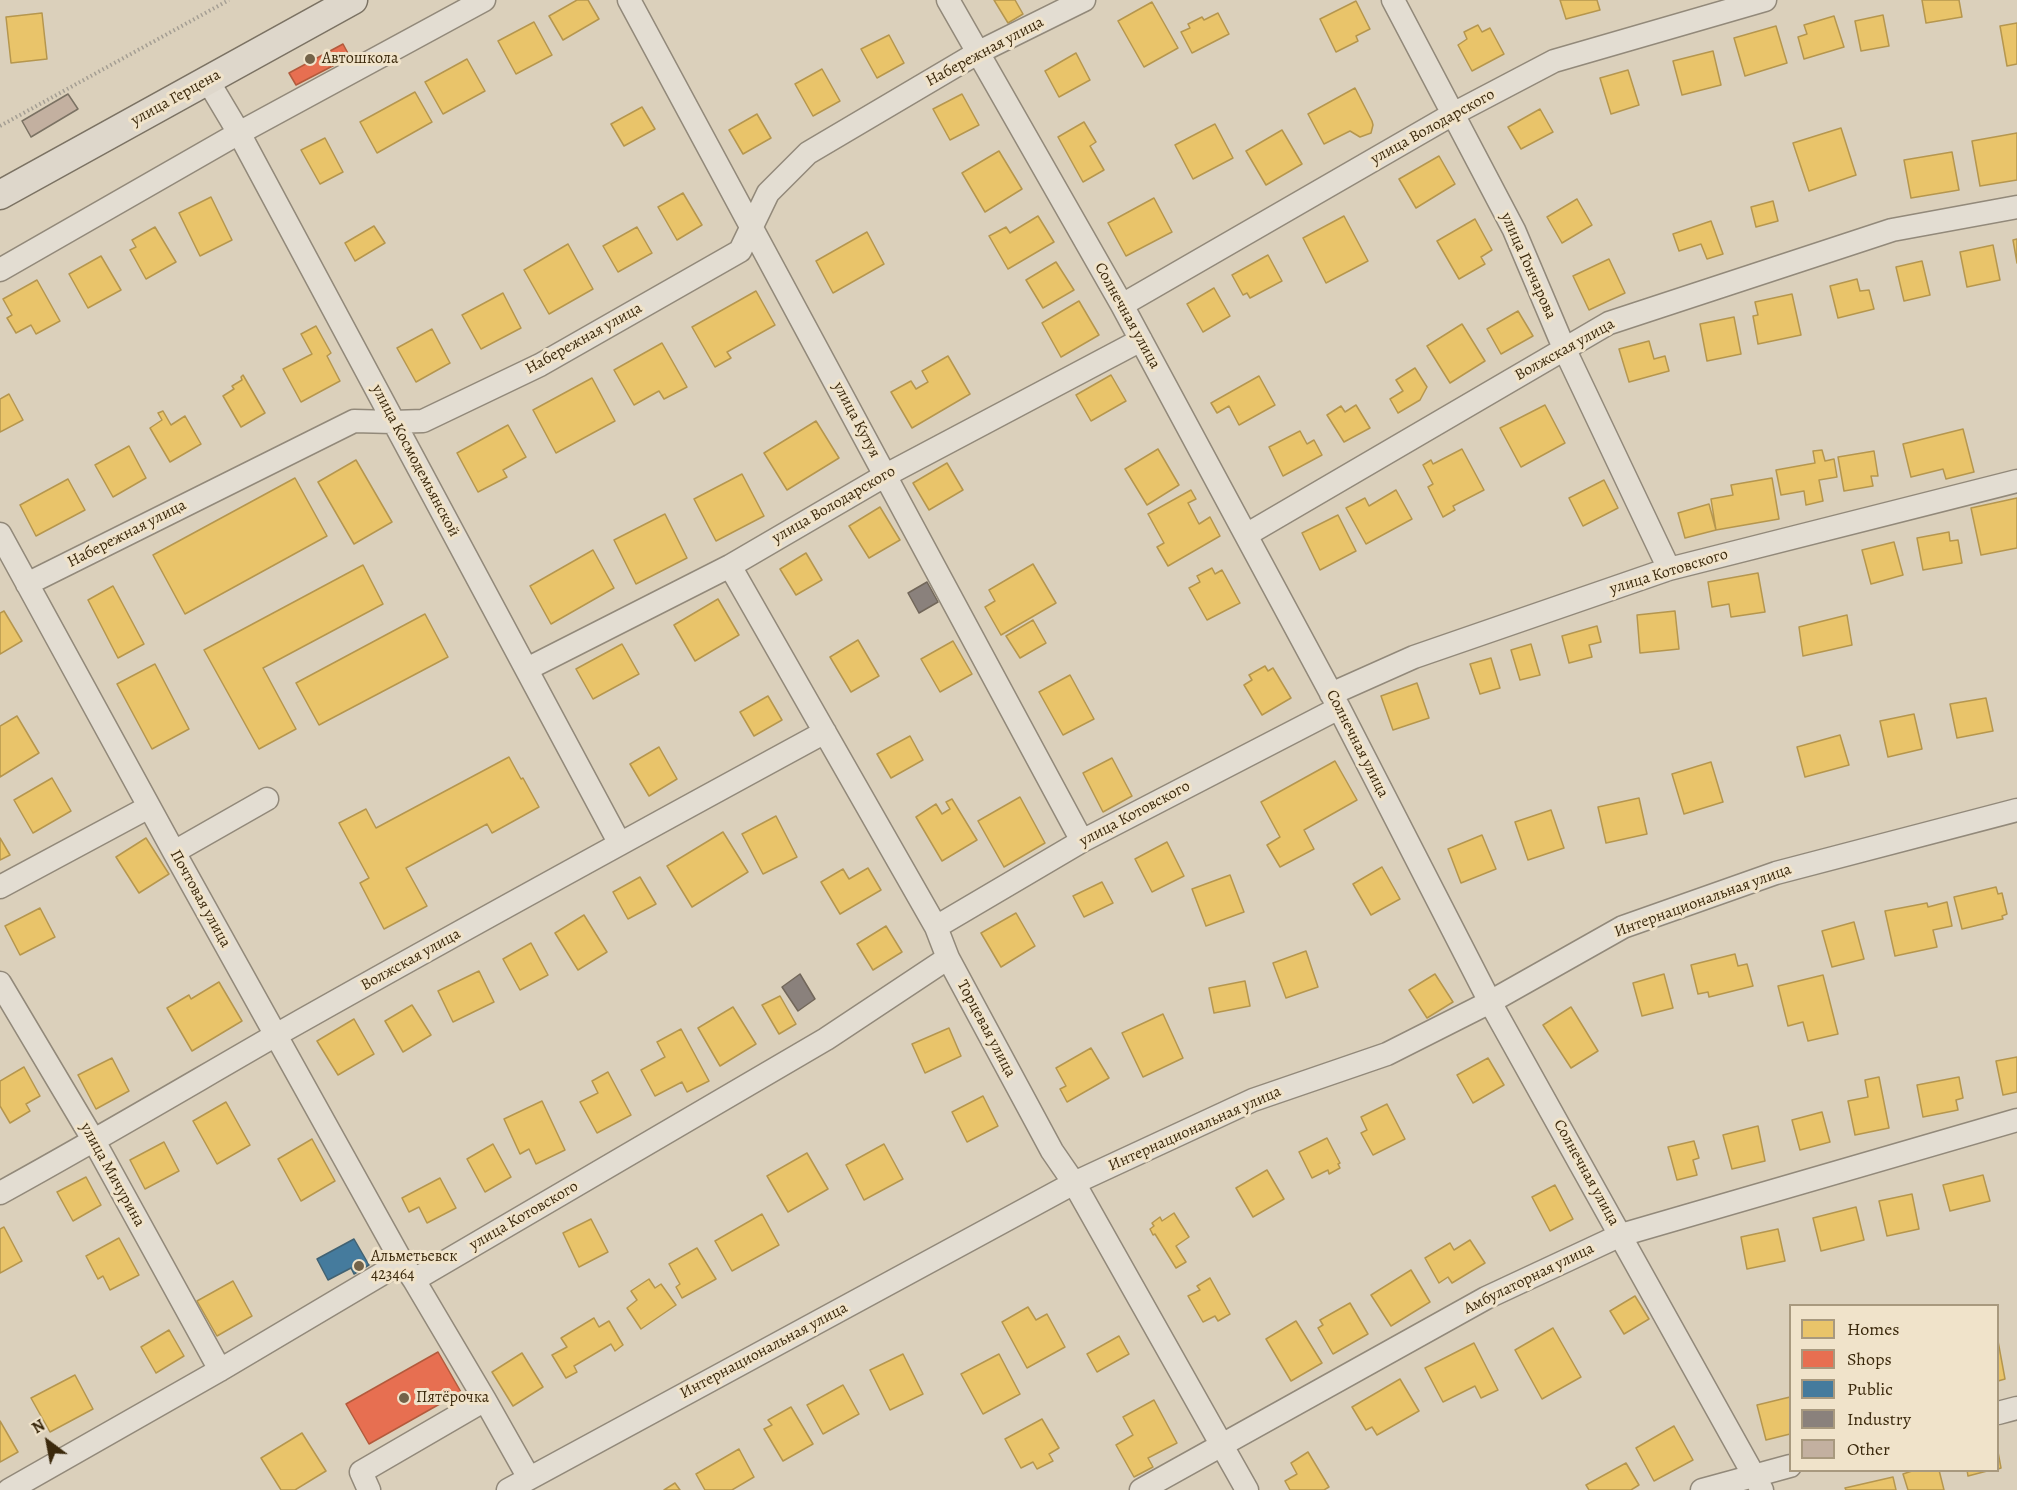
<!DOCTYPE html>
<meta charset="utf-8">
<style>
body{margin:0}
#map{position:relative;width:2017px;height:1490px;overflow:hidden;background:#dbd0bb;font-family:Alegreya,serif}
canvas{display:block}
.legend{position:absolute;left:1789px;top:1304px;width:210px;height:168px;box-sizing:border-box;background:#f0e3ca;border:2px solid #a8997e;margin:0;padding:8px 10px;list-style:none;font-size:18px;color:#3b290c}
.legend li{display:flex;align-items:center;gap:12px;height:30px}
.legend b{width:30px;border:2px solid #a8997e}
.north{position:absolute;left:18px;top:1412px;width:60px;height:60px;-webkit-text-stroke:4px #f0e3ca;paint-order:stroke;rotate:328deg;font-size:16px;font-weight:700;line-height:24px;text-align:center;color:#3b290c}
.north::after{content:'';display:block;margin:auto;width:21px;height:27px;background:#3b290c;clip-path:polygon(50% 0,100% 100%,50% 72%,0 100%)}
</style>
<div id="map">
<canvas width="2017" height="1490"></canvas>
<ul class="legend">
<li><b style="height:16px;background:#e9c46a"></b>Homes</li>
<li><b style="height:16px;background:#e76f51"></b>Shops</li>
<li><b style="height:16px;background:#457b9d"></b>Public</li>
<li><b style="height:16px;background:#8a817c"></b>Industry</li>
<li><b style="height:16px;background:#c3b0a0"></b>Other</li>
</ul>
<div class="north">N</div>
</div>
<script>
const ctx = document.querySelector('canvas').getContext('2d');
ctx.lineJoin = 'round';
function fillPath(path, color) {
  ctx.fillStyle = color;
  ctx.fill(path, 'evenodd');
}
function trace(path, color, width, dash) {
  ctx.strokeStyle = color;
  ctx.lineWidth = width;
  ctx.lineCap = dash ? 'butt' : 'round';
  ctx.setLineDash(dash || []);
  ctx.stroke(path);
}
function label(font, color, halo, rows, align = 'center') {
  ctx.font = font + ' Alegreya,serif';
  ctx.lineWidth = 6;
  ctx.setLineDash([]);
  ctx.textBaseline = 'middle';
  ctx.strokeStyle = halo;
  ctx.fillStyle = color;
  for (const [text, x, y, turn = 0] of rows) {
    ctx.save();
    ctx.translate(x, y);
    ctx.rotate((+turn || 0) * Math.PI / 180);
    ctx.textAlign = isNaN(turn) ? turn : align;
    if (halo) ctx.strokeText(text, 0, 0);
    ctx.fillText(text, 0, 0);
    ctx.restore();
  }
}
const homes = new Path2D(`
 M577,0H588L599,19L563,40L549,16Z
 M994,0H1015L1023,14L1008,23Z
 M1560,0H1597L1600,10L1566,19Z
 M1922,0H1959L1962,17L1926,23Z
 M1356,1L1370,29L1356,36L1358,41L1336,52L1320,19Z
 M1152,2L1178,48L1144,67L1118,21Z
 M42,13L47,59L11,63L6,17Z
 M1218,13L1229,34L1192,53L1181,32L1190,28L1188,24L1202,17L1204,20Z
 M1883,15L1889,46L1861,51L1855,21Z
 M1834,16L1844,47L1804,59L1798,37L1807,34L1804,25Z
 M534,22L552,55L516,74L498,41Z
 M2017,23V64L2007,66L2000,26Z
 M1478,25L1482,32L1490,28L1504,54L1472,71L1458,45L1467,39L1464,32Z
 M1776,26L1787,63L1745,76L1734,38Z
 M889,35L904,63L877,78L861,49Z
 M1713,51L1721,85L1682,95L1673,61Z
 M1076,53L1090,80L1059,97L1045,71Z
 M467,59L485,91L443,114L425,82Z
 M822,69L840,101L813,116L795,84Z
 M1628,70L1639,105L1611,114L1600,78Z
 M1355,88L1372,121L1373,125L1371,133L1360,137L1350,131L1324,144L1308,114Z
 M415,92L432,122L377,153L360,122Z
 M962,94L979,125L950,140L933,109Z
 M642,107L655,129L624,146L611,124Z
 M1540,109L1553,132L1521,149L1508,127Z
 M757,114L771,138L743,154L729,130Z
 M1084,122L1096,142L1090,146L1104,170L1083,182L1058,137Z
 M1215,124L1233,158L1193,179L1175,145Z
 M1841,128L1856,175L1809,191L1793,143Z
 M1282,130L1302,164L1266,185L1246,151Z
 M2017,133V180L1980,186L1972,141Z
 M325,138L343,172L320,184L301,150Z
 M999,151L1022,189L985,212L962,173Z
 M1952,152L1959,190L1911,198L1904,160Z
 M1439,156L1455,184L1416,208L1399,179Z
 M683,193L702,225L677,240L658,207Z
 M211,197L232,240L200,256L179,213Z
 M1154,198L1172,232L1126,256L1108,223Z
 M1577,199L1592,225L1562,243L1547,217Z
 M1773,201L1778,221L1756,227L1751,207Z
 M1038,216L1054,242L1008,269L989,236L1006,227L1010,233Z
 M1344,216L1368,261L1326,283L1303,238Z
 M1475,219L1492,250L1481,257L1485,264L1459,279L1437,241Z
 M1711,221L1723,254L1707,259L1701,244L1679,251L1673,234Z
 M374,226L385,243L355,261L345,243Z
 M155,227L176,262L146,279L130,250L136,247L132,240Z
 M637,227L652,253L618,272L603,246Z
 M867,232L884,264L833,293L816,261Z
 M2017,239V263L2013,240Z
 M568,244L593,289L549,314L524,270Z
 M1993,245L2000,280L1967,287L1960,252Z
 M1268,255L1282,281L1250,298L1247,293L1243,295L1232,275Z
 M101,256L121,290L88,308L69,274Z
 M1609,259L1625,293L1589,310L1573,276Z
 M1922,261L1930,295L1904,301L1896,267Z
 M1056,262L1074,290L1043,308L1026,280Z
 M1857,279L1860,291L1869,290L1874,309L1838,318L1830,286Z
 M37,280L60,321L36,334L31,325L16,333L7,318L12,315L3,299Z
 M1214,288L1230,316L1203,332L1187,304Z
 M756,291L775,325L727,352L731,358L715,367L692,327Z
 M503,293L521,328L481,349L462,315Z
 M1792,294L1801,335L1758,344L1753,316L1758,315L1755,302Z
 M1079,301L1099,335L1061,357L1042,323Z
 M1518,311L1533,336L1501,354L1487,329Z
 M1734,317L1741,354L1707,361L1700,324Z
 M1462,324L1485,361L1450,383L1427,346Z
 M316,326L331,353L327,356L340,381L301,402L283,369L312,354L301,334Z
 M432,329L450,363L416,382L397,348Z
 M1649,341L1654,359L1665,356L1669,371L1629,382L1619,349Z
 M662,343L687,387L664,399L659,391L634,405L614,370Z
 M948,356L970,394L912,428L891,392L911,381L916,389L928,382L922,371Z
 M1415,368L1427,387L1420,400L1398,413L1390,399L1403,391L1396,380Z
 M243,375L265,413L241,427L223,396L234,389L232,386L242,380L241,377Z
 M1111,375L1126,401L1091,421L1076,395Z
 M1259,376L1275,405L1239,425L1229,406L1217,413L1211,403Z
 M592,378L615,421L556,453L533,410Z
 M9,394L23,420L0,432V399Z
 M1356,405L1370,428L1344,442L1327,415L1341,406L1345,412Z
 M1545,405L1565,443L1521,467L1500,428Z
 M163,411L171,425L185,416L201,444L170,462L150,428L162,420L158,413Z
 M816,421L839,458L787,490L764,453Z
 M508,425L526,457L503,470L507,477L478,492L457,453Z
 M1963,429L1974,472L1946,479L1943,469L1911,477L1903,444Z
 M1300,431L1307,444L1314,440L1322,455L1283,476L1269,447Z
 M129,446L146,478L113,497L95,465Z
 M1158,449L1179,485L1147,505L1125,469Z
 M1462,449L1484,490L1453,506L1455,510L1443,517L1428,487L1433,484L1423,465L1431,460L1433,464Z
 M1822,450L1825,461L1834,459L1837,477L1819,480L1823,501L1806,505L1804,491L1781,495L1776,470L1815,463L1813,451Z
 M1874,451L1878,476H1871L1873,486L1844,491L1838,457Z
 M356,460L392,522L354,544L318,482Z
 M947,463L963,490L929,510L913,483Z
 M742,474L764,516L716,541L694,499Z
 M295,478L327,536L185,614L153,555Z
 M1772,478L1779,519L1716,530L1711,499L1733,495L1731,485Z
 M68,479L85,510L36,536L20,505Z
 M1604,480L1618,508L1583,526L1569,498Z
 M1191,490L1196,499L1188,503L1199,524L1210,517L1220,536L1168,566L1157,547L1164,543L1148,514Z
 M1396,490L1412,519L1366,544L1346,508L1365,498L1369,506Z
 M2017,498V548L1981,555L1971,508Z
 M1709,504L1716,530L1685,538L1678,513Z
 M880,507L900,540L869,558L849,526Z
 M665,514L687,558L636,584L614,540Z
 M1338,515L1356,551L1320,570L1302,533Z
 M1949,532L1950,541L1958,540L1962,563L1923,570L1917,538Z
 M1894,542L1903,575L1871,584L1862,550Z
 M593,550L614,588L551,624L530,586Z
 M806,553L822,580L796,595L780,569Z
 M1033,564L1056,603L1001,635L985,607L995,601L989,590Z
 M363,565L383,604L263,668L296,729L259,749L204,650Z
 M1212,568L1215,574L1222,570L1240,603L1207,620L1189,588L1200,582L1197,576Z
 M1758,573L1765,612L1731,617L1729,604L1712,607L1708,582Z
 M113,586L144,644L118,658L88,600Z
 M718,599L739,635L695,661L674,625Z
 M4,611L22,641L0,654V613Z
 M1675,611L1679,649L1640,653L1637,615Z
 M425,614L448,657L319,725L296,683Z
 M1847,615L1852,645L1803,656L1799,627Z
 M1033,620L1046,643L1020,658L1006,636Z
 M1597,626L1601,642L1589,645L1592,657L1569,663L1562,636Z
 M858,640L879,676L851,692L830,657Z
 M953,641L972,674L940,692L921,659Z
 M622,644L639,674L593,699L576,669Z
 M1531,644L1540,675L1520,680L1511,650Z
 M1491,658L1500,688L1480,694L1470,664Z
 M155,664L189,729L152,749L117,684Z
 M1265,666L1268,671L1273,668L1291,698L1262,715L1244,685L1252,680L1249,675Z
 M1070,675L1094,719L1063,735L1039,692Z
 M1417,683L1429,718L1393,730L1381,696Z
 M768,696L782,720L754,736L740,712Z
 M1986,698L1993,731L1957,738L1950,704Z
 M1914,714L1922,749L1888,757L1880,721Z
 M17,716L39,753L0,777V726Z
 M1840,735L1849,765L1805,777L1797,747Z
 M910,736L923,760L891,778L877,754Z
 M659,747L677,779L649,796L630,764Z
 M509,757L521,779L523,778L539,807L492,833L487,824L406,868L427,906L384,929L360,883L369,878L339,823L366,809L376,828Z
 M1112,758L1132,796L1103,812L1083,773Z
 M1335,761L1357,800L1304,830L1314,849L1280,867L1267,845L1280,837L1261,802Z
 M1711,762L1723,802L1684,814L1672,774Z
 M52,778L71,811L33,833L14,800Z
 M1020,797L1045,843L1004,867L978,821Z
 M1639,798L1647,834L1606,843L1598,807Z
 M952,799L977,840L942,861L916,817L936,804L942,814L950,809L946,802Z
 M1551,810L1564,848L1528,860L1515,822Z
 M776,816L797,857L763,874L742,834Z
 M723,832L748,872L692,907L667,866Z
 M1482,835L1496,869L1461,883L1448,849Z
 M0,838L10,855L0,860Z
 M146,838L169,874L139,893L116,857Z
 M1167,842L1184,876L1152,892L1135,859Z
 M1382,867L1400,899L1371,915L1353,884Z
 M868,868L881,890L840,914L821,882L843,869L849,879Z
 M1230,875L1244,912L1206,926L1192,889Z
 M640,877L656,904L628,919L613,892Z
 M1102,882L1113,903L1084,917L1073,896Z
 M1996,887L1998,894L2002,893L2007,914L2002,916L2003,919L1962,929L1954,897Z
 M1947,902L1952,926L1933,930L1937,947L1895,956L1885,911L1927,903L1928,907Z
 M40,908L55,937L20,955L5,926Z
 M1016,913L1035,946L1001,967L981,933Z
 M584,915L607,952L578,970L555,933Z
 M1854,922L1864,959L1832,967L1822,931Z
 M886,926L902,952L873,970L857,944Z
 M531,943L548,975L520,990L503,959Z
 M1306,951L1318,987L1286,998L1273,963Z
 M1735,954L1738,966L1747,964L1753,986L1709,997L1708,992L1698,994L1691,965Z
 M479,971L494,1002L453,1022L438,991Z
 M1435,974L1453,1002L1427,1018L1409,990Z
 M1664,974L1673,1008L1642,1016L1633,983Z
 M1823,975L1838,1034L1808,1041L1803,1022L1788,1026L1778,986Z
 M1245,981L1250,1006L1214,1013L1209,988Z
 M219,982L242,1021L192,1051L167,1008L189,995L191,999Z
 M780,996L796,1024L779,1034L762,1005Z
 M412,1005L431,1035L403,1052L385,1021Z
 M733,1007L756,1044L720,1066L698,1028Z
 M1571,1007L1598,1051L1571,1068L1543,1025Z
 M1163,1014L1183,1058L1143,1077L1122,1033Z
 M354,1019L374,1054L338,1075L317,1041Z
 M949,1028L961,1056L925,1073L912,1044Z
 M681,1029L709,1081L687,1092L682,1082L655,1096L641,1070L665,1057L657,1042Z
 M1091,1048L1109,1078L1067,1102L1060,1089L1066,1086L1056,1068Z
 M2017,1057V1092L2003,1095L1996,1061Z
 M112,1058L129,1091L96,1109L78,1075Z
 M1488,1058L1504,1085L1473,1103L1457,1075Z
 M24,1067L40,1096L26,1104L30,1111L10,1123L0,1106V1081Z
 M608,1072L631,1115L597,1133L580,1102L598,1093L592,1081Z
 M1879,1077L1889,1128L1855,1135L1848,1101L1868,1097L1865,1080Z
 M1959,1077L1963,1098L1956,1100L1958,1110L1923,1117L1917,1085Z
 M983,1096L998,1126L967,1142L952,1112Z
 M542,1101L565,1150L536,1164L529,1149L520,1154L504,1119Z
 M226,1102L250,1145L217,1164L193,1121Z
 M1387,1104L1405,1139L1373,1155L1361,1133L1367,1130L1361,1117Z
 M1822,1112L1830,1142L1800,1150L1792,1120Z
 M1758,1126L1765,1161L1732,1169L1723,1135Z
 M1327,1138L1340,1163L1338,1164L1340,1168L1329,1174L1328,1170L1312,1178L1299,1152Z
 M312,1139L335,1181L301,1201L278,1159Z
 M1694,1141L1699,1158L1693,1160L1697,1175L1677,1180L1668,1147Z
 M164,1142L179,1171L145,1189L130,1160Z
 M493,1144L511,1177L485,1192L467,1159Z
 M884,1144L903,1179L864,1200L846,1165Z
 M807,1153L828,1189L788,1212L767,1176Z
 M1267,1170L1284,1199L1253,1217L1236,1188Z
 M1983,1175L1990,1201L1950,1211L1943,1185Z
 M86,1177L101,1205L73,1221L57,1192Z
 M440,1178L456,1208L427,1223L419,1207L409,1212L402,1198Z
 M1555,1185L1573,1219L1550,1231L1532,1197Z
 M1912,1194L1919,1229L1887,1236L1879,1201Z
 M1856,1207L1864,1240L1821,1251L1813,1218Z
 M1174,1213L1189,1237L1176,1246L1186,1262L1176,1268L1155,1234L1153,1235L1150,1229L1154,1226L1152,1223L1160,1217L1162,1221Z
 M762,1214L779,1245L732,1271L715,1241Z
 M591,1219L608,1252L579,1267L563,1233Z
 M4,1227L22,1261L0,1273V1229Z
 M1778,1229L1785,1261L1747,1269L1741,1237Z
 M119,1238L139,1275L110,1290L103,1276L98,1279L86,1256Z
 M1470,1240L1485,1263L1452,1283L1448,1277L1439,1283L1425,1258L1450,1243L1454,1250Z
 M697,1248L716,1279L682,1298L676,1287L680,1284L669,1264Z
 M1411,1270L1430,1302L1391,1326L1371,1295Z
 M1210,1278L1230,1314L1218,1321L1215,1316L1203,1322L1188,1296L1200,1290L1197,1286Z
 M649,1279L655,1288L661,1284L676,1305L641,1329L627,1308L637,1300L631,1291Z
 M233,1281L252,1316L217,1336L197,1301Z
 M1635,1296L1649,1319L1624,1334L1610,1311Z
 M1350,1303L1368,1334L1333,1354L1318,1328L1323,1325L1320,1320Z
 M1028,1307L1036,1320L1047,1314L1065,1347L1027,1368L1002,1322Z
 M594,1318L599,1327L609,1321L623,1345L615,1351L611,1344L574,1366L577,1372L566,1378L552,1355L567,1347L561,1338Z
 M1296,1321L1322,1363L1291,1381L1266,1339Z
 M1553,1328L1581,1377L1542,1399L1515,1350Z
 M169,1330L184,1356L156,1373L141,1347Z
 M1119,1336L1129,1354L1097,1372L1087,1354Z
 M1998,1341L2005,1379L1998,1381Z
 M1474,1343L1498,1390L1481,1398L1475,1386L1443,1402L1425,1368Z
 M522,1353L543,1387L513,1406L492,1372Z
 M903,1354L923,1394L890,1410L870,1370Z
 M999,1354L1020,1394L983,1414L961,1374Z
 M75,1375L93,1409L50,1432L31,1398Z
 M1400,1379L1419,1411L1377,1435L1372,1427L1366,1430L1352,1407Z
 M843,1385L859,1414L823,1434L807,1405Z
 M1790,1397V1434L1766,1440L1757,1405Z
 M1154,1400L1177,1443L1148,1458L1153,1467L1134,1477L1116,1445L1133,1435L1123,1417Z
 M791,1407L813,1444L783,1461L764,1429L772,1425L768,1420Z
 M1042,1419L1059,1448L1049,1454L1053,1461L1037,1469L1033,1462L1021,1468L1005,1439Z
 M0,1421L18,1452L0,1462Z
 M1674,1426L1693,1460L1654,1481L1636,1448Z
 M302,1433L326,1471L295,1490H281L261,1458Z
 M739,1449L754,1477L732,1490H705L696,1474Z
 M1308,1452L1329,1487L1324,1490H1290L1285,1481L1297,1474L1291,1463Z
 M1998,1452L2001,1468L1998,1469Z
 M1626,1463L1639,1485L1631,1490H1589L1586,1485Z
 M1915,1470H1939L1944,1490H1908L1903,1474Z
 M1967,1470H1991L1968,1476Z
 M1893,1477L1896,1490H1846L1845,1488Z
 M675,1483L680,1490H664Z`);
fillPath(homes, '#e9c46a');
trace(homes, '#b5964e', 1.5);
const shops = new Path2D(`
 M343,44L350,57L296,85L289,73Z
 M438,1352L461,1392L369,1444L346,1404Z`);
fillPath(shops, '#e76f51');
trace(shops, '#b35a3c', 1.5);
const public = new Path2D(`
 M354,1239L369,1265L354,1274L351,1268L328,1280L317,1259Z`);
fillPath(public, '#457b9d');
trace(public, '#426272', 1.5);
const industry = new Path2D(`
 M927,582L938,602L919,613L908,593Z
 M800,974L815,999L798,1011L782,987Z`);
fillPath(industry, '#8a817c');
trace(industry, '#72675a', 1.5);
const building = new Path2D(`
 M68,94L78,109L31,137L22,121Z`);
fillPath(building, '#c3b0a0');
trace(building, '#7b7263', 1.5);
const minor = new Path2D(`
 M629,0L1082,841
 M948,0L1122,305L1339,708L1490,1002L1762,1490
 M1393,0L1514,230L1564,348L1669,569
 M208,81L239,133L620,844
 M0,270L239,133L484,0
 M1122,305L1453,114L1554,61L1765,0
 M0,534L174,852L402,1262
 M1246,535L1609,323L1892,230L2017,207
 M730,566L936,927L948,958L1052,1151L1074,1183L1247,1490
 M27,584L354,421L393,422L423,421L540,365L740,251L768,193L808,153L979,52L1084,0
 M527,669L730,566L886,475L1141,340
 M1331,694L1414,657L1669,569L2017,481
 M174,852L267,799
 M0,887L149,807
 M936,927L1082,841L1339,708
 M0,983L94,1141L220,1370
 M0,1193C93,1142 184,1088 276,1035C458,932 641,832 825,732
 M414,1280L485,1400L529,1478
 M1998,1413L2017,1408
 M9,1490L220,1370L402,1262L414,1280L826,1039L948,958
 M369,1490L361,1472L485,1400
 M508,1490L1074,1183L1253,1100L1387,1054L1490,1002L1623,927L1776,873L2017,810
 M1141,1490L1486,1298L1621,1235L2017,1120
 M1702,1490L1790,1466`);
const major = new Path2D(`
 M0,195L353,0`);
trace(minor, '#92897a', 25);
trace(major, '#7b7263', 31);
trace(new Path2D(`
 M0,126L229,0`), '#a49e93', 4, [1.5, 3]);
trace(minor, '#e3ddd2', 22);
trace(major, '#ded7cb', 28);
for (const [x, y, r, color] of [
 [310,59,6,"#736349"],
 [359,1266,6,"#736349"],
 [404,1398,6,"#736349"]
]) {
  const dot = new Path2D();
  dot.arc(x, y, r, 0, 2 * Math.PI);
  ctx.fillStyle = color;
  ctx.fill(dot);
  trace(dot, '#f0e3ca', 2);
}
label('16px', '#3b290c', '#f0e3ca', [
 ["Набережная улица",985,52,-28],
 ["улица Герцена",176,98,-29],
 ["улица Володарского",1433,127,-29],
 ["улица Гончарова",1528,266,66],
 ["Солнечная улица",1127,316,61],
 ["Набережная улица",584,339,-29],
 ["Волжская улица",1565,350,-29],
 ["улица Кутуя",856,420,62],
 ["улица Космодемьянской",415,461,62],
 ["улица Володарского",834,505,-30],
 ["Набережная улица",127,534,-27],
 ["улица Котовского",1669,572,-17],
 ["Солнечная улица",1357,744,63],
 ["улица Котовского",1135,814,-28],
 ["Почтовая улица",200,899,61],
 ["Интернациональная улица",1703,901,-20],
 ["Волжская улица",411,960,-29],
 ["Торцевая улица",986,1029,62],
 ["Интернациональная улица",1195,1129,-24],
 ["Солнечная улица",1586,1173,61],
 ["улица Мичурина",112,1175,61],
 ["улица Котовского",524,1216,-30],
 ["Амбулаторная улица",1529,1279,-26],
 ["Интернациональная улица",764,1351,-28]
]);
label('16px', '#3b290c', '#f0e3ca', [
 ["Автошкола",322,59],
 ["Альметьевск",371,1257],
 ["423464",371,1275],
 ["Пятёрочка",416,1398]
], 'left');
</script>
